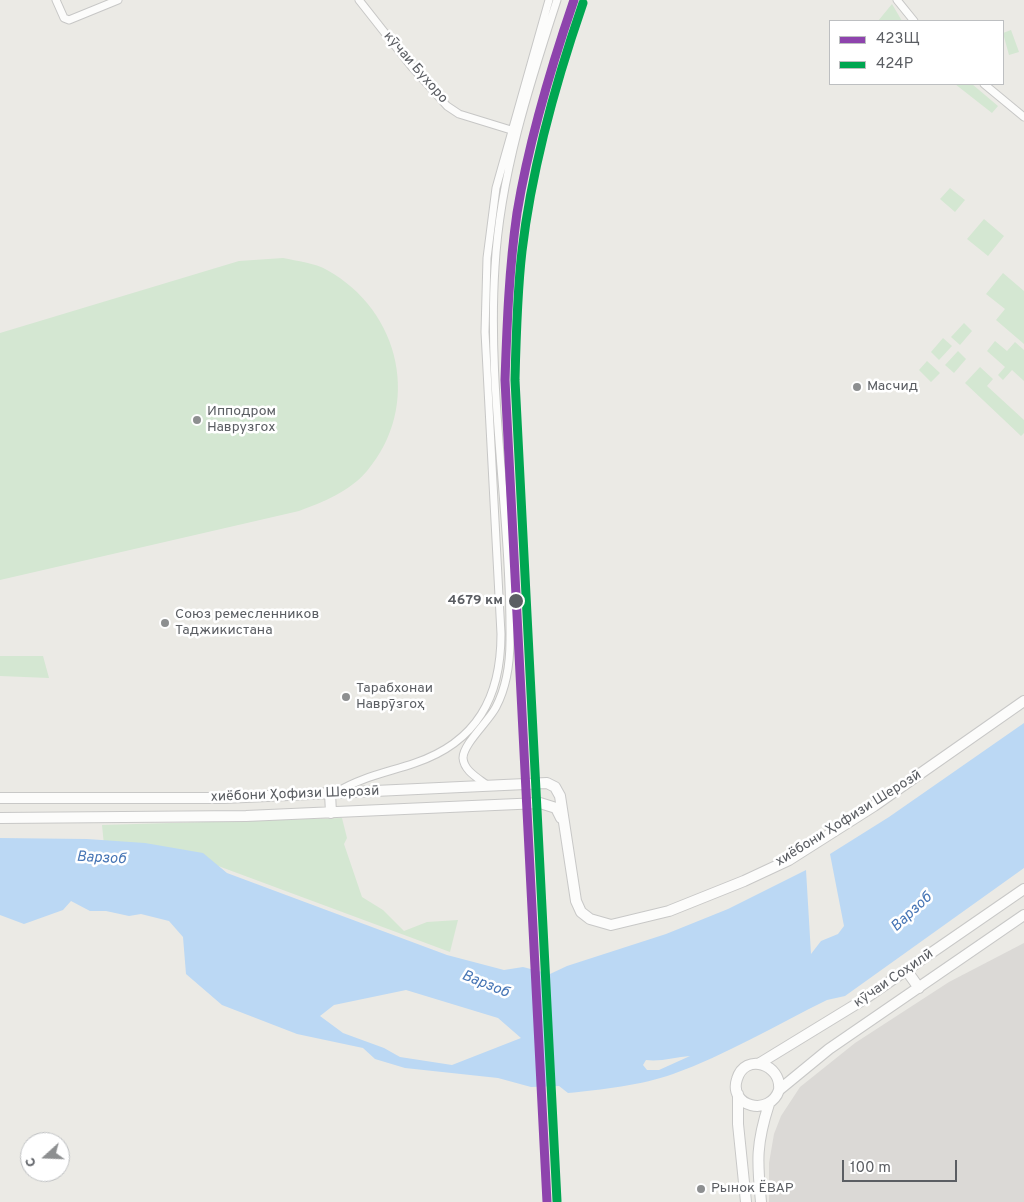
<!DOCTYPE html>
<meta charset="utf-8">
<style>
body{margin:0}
#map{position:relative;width:1024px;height:1202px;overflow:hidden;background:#ebeae5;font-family:Overpass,sans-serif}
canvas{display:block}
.legend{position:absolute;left:829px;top:20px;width:175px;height:65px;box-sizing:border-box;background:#fff;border:1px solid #bdbfc1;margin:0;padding:6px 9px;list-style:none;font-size:15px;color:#5b5e63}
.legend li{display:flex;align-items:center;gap:10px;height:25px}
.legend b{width:25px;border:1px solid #bdbfc1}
.north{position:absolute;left:20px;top:1132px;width:50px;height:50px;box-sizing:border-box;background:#fff;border:1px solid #bdbfc1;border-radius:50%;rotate:250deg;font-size:14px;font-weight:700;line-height:20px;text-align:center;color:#5b5e63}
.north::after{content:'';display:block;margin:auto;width:18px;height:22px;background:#8d8f90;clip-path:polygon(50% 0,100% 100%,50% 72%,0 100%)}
.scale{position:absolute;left:842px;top:1160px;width:115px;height:22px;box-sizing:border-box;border:2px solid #5b5e63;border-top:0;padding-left:6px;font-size:15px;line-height:18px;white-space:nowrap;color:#5b5e63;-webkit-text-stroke:4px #fff;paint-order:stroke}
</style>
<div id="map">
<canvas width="1024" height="1202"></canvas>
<ul class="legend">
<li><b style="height:6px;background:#8e44ad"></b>423Щ</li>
<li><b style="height:6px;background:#00a651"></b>424Р</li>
</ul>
<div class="north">С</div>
<div class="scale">100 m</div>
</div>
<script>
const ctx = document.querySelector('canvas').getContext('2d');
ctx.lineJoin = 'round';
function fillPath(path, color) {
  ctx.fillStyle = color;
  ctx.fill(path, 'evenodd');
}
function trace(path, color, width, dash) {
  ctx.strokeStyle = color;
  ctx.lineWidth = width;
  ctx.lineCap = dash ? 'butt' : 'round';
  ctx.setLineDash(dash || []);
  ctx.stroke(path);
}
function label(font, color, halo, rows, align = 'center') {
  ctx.font = font + ' Overpass,sans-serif';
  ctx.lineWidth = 5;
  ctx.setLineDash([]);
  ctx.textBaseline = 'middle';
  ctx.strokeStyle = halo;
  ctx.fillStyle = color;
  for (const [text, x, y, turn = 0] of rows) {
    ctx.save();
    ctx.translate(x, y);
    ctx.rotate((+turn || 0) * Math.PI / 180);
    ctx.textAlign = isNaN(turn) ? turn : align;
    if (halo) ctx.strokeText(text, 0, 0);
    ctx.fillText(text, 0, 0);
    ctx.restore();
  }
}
fillPath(new Path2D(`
 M1024,943V1202H769V1163L774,1134L781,1116L800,1087L855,1043L949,982Z`), '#dbd9d6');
fillPath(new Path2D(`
 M892,4L902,21H878Z
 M1011,30L1019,52L1009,55L1003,33Z
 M955,84H972L998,106L992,113Z
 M950,188L965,200L955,212L940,199Z
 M984,219L1004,236L988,256L967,239Z
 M283,258C297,261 315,263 327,270C401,311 422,406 367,471C349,492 323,502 299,511L0,580V333L239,261Z
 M1003,273L1024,291V344L996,320L1005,309L986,294Z
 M964,323L972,331L960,345L951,337Z
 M943,338L952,346L939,360L931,352Z
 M995,341L1007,351L1015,342L1024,350V381L1012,370L1003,380L998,375L1005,367L987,351Z
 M958,351L966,359L954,373L945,365Z
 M927,361L940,373L931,382L919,370Z
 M980,367L993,379L987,386L1024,420V433L1021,436L965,383Z
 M0,656H43L49,678L0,676Z
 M342,818L347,838L344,844L362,897L383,910L404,931L427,922L458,920L450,952L194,857L104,845L102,825Z`), '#d4e7d2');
fillPath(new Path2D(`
 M1024,723V868L845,996L827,1000C776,1025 726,1055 673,1074C643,1085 600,1090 568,1093L559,1086L531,1087L498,1078L405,1068L375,1059L363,1048L297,1034L222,1005L186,974L183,937L169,921L141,914L129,916L106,911H90L71,901L63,910L24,924L0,915V838L87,839L145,843L203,853L227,873L447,955L504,970L523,967L550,974L567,966L666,934L728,909L806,870L811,954L821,941L838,934L844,926L830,854L889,817ZM406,990L498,1018L521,1038L452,1065L400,1057L384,1048L343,1033L320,1016L334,1005ZM690,1056L659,1070H647L643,1065L646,1060C660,1062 676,1057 690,1056Z`), '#bbd8f4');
const street = new Path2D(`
 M56,0L64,18L69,20L118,0
 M359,0L411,66L447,106L459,114L511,130
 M897,0L914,21
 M984,84L1024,117
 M487,785C478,778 464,771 463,758C463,744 489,721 496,707C507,686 510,663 510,640C511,515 487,391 495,267C500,176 529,86 557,0
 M337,792C361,777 389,772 415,763C477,742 501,697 501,634L485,332L487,258L496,188L549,0`);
const secondary = new Path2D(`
 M330,793L331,813
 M0,798H224L547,783L555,787L560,796L576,901L581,912L590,919L611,925L669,911L744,881L789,860L874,806L1024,701
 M0,818L246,816L540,803L556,808L561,818
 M907,971L919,988
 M760,1063L863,1000L1024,889
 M779,1090C782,1064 745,1052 737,1079C728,1107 770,1117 779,1090L829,1049L1024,915
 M738,1094V1124L746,1202
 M761,1202C757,1161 756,1144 769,1104`);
trace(street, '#c7c7c6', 9);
trace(secondary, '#c8c8c7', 12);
trace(street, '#fcfcfb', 7);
trace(secondary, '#fcfcfb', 10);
trace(new Path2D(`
 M547,1202L505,380C507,324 509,269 517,213C529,140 550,70 574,0`), '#8e44ad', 9);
trace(new Path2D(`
 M557,1201L515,380C516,337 517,294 522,251C532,166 555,84 583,3`), '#00a651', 9);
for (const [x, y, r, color] of [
 [857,387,5,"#8d8f90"],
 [197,420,5,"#8d8f90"],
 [516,601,8,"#5b5e63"],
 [165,623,5,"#8d8f90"],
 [346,697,5,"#8d8f90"],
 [701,1189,5,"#8d8f90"]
]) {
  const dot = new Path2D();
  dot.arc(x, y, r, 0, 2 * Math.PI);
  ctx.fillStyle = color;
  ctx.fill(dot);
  trace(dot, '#fff', 2);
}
label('14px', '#5b5e63', '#fff', [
 ["кӯчаи Бухоро",415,68,49],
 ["хиёбони Ҳофизи Шерозӣ",295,795,-2],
 ["хиёбони Ҳофизи Шерозӣ",849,819,-32],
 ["кӯчаи Соҳилӣ",894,979,-34]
]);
label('14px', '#5b5e63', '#fff', [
 ["Масчид",867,387],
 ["Ипподром",207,412],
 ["Наврузгох",207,428],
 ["Союз ремесленников",175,615],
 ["Таджикистана",175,631],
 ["Тарабхонаи",356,689],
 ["Наврӯзгоҳ",356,705],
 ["Рынок ЁВАР",711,1189]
], 'left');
label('bold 14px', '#5b5e63', '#fff', [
 ["4679 км",503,601]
], 'right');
label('italic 15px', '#4675b5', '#fff', [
 ["Варзоб",101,859,3],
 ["Варзоб",912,913,-43],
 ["Варзоб",485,985,22]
]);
</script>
